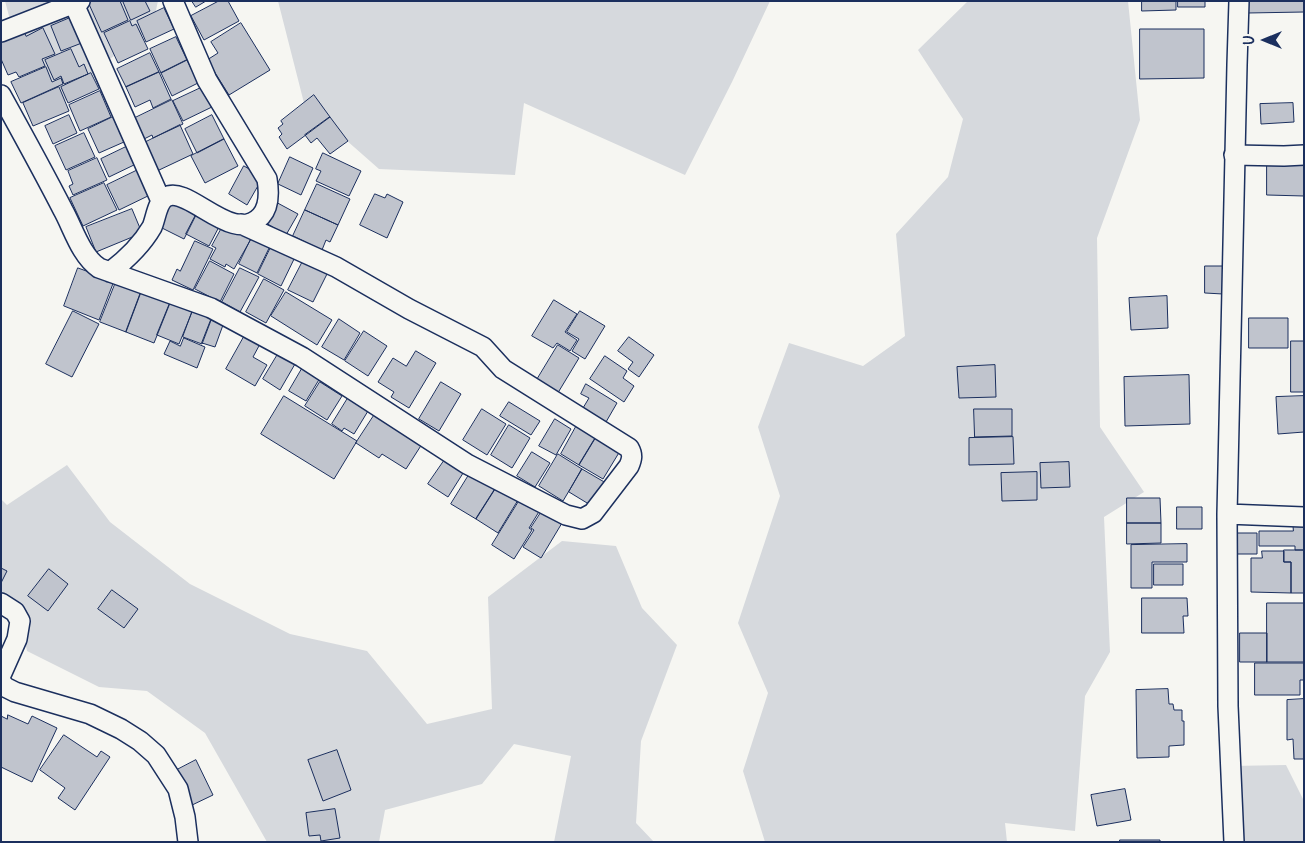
<!DOCTYPE html>
<style>
body{margin:0}
#map{position:relative;width:1305px;height:843px;overflow:hidden;background:#f6f6f2;font-family:Pangolin,sans-serif}
canvas{display:block}
.frame{position:absolute;inset:0;border:2px solid #1b2f5e;pointer-events:none}
.north{position:absolute;left:1240px;top:15px;width:50px;height:50px;-webkit-text-stroke:4px #f6f6f2;paint-order:stroke;rotate:270deg;font-size:14px;font-weight:700;line-height:20px;text-align:center;color:#1b2f5e}
.north::after{content:'';display:block;margin:auto;width:18px;height:22px;background:#1b2f5e;clip-path:polygon(50% 0,100% 100%,50% 72%,0 100%)}
</style>
<div id="map">
<canvas width="1305" height="843"></canvas>
<div class="frame"></div>
<div class="north">U</div>
</div>
<script>
const ctx = document.querySelector('canvas').getContext('2d');
ctx.lineJoin = 'round';
function fillPath(path, color) {
  ctx.fillStyle = color;
  ctx.fill(path, 'evenodd');
}
function trace(path, color, width, dash) {
  ctx.strokeStyle = color;
  ctx.lineWidth = width;
  ctx.lineCap = dash ? 'butt' : 'round';
  ctx.setLineDash(dash || []);
  ctx.stroke(path);
}
fillPath(new Path2D(`
 M5,1H158L152,28L99,67L63,103L13,31Z
 M278,1H770L732,82L685,175L524,103L515,175L379,169L304,103Z
 M968,1H1128L1140,120L1097,238L1100,427L1144,492L1104,517L1110,652L1085,696L1075,831L1005,823L1007,842H765L743,771L768,693L738,623L780,496L758,427L789,343L863,366L905,336L896,234L948,177L963,119L918,50Z
 M67,465L110,522L190,584L290,634L367,651L427,724L492,709L488,597L562,541L616,546L642,608L677,645L641,741L636,823L654,842H554L571,756L514,744L482,784L385,810L379,842H267L205,733L147,691L99,687L27,651L19,614L1,599V499L7,505Z
 M1286,765L1304,801V842H1234L1232,766Z`), '#d6d9dd');
const building = new Path2D(`
 M88,1H120L128,20L102,32Z
 M123,1H145L150,11L131,20Z
 M192,1H206L196,7Z
 M219,1H228L239,21L204,40L191,16Z
 M1142,1H1176V10L1142,11Z
 M1178,1H1205V7H1178Z
 M1248,1H1304V12L1248,13Z
 M164,8L174,29L146,42L137,21Z
 M77,15L87,41L61,51L51,26Z
 M130,21L132,26L136,24L148,49L118,63L104,33Z
 M241,23L270,70L229,95L207,60L218,53L211,42Z
 M43,28L55,54L42,59L45,66L19,77L16,72L8,75L1,59V38L23,29L26,36Z
 M1140,29H1204V78L1140,79Z
 M176,37L187,60L161,73L150,49Z
 M71,49L79,67L84,64L88,74L64,84L61,76L54,80L45,60Z
 M150,53L159,72L126,87L117,69Z
 M187,60L198,83L172,96L161,73Z
 M46,67L52,82L61,78L63,84L21,103L11,82Z
 M159,72L171,99L153,108L150,100L135,107L126,87Z
 M91,73L99,89L68,103L61,87Z
 M205,86L214,106L183,121L173,101Z
 M59,87L69,111L33,126L23,103Z
 M100,91L111,117L80,131L69,105Z
 M314,95L330,117L287,149L279,137L282,134L278,128L283,124L281,121Z
 M172,100L183,124L153,138L152,135L144,139L135,118Z
 M1293,103L1294,122L1261,124L1260,104Z
 M69,115L77,133L53,144L45,126Z
 M212,115L224,139L197,153L185,129Z
 M113,117L124,142L99,153L88,129Z
 M330,117L348,141L330,154L317,138L311,143L305,135Z
 M180,125L193,154L157,171L144,143Z
 M84,133L95,157L66,170L55,146Z
 M224,139L238,166L205,183L191,156Z
 M128,146L136,164L109,177L101,159Z
 M323,153L361,171L349,196L316,181L321,171L316,169Z
 M290,157L313,168L301,195L278,184Z
 M97,158L107,180L73,195L69,186L73,184L68,171Z
 M1267,163H1304V196L1267,195Z
 M244,166L263,177L247,205L229,194Z
 M140,169L152,194L119,210L107,185Z
 M104,183L117,210L83,226L70,198Z
 M317,184L350,199L338,225L305,210Z
 M375,194L385,198L387,194L403,202L387,238L360,225Z
 M172,198L198,211L184,239L158,226Z
 M272,200L298,214L286,235L261,220Z
 M132,209L142,233L96,252L86,227Z
 M305,210L338,225L330,242L326,240L322,250L293,236Z
 M198,211L221,223L209,246L186,234Z
 M224,224L251,239L234,269L226,264L225,267L210,259L216,248L212,246Z
 M253,235L271,244L257,273L239,264Z
 M195,241L213,249L193,290L172,280L177,269L180,271Z
 M273,243L296,255L281,286L258,274Z
 M210,261L234,274L220,302L195,289Z
 M303,261L327,274L313,302L288,290Z
 M1205,266H1223V294L1205,293Z
 M78,268L114,281L99,320L64,306Z
 M240,268L259,277L240,312L222,302Z
 M264,279L284,290L266,323L246,312Z
 M116,282L141,292L126,332L100,322Z
 M141,292L170,303L154,343L126,332Z
 M286,292L332,320L317,345L271,316Z
 M1167,296L1168,328L1131,330L1129,298Z
 M554,300L577,314L565,332L577,340L570,351L557,343L553,348L532,336Z
 M170,303L192,312L179,344L157,335Z
 M194,307L213,315L202,344L183,337Z
 M73,311L99,324L72,377L46,364Z
 M580,311L605,326L585,359L572,351L579,339L567,332Z
 M1249,318H1288V348H1249Z
 M339,319L360,333L344,360L322,347Z
 M211,320L223,325L215,347L202,343Z
 M364,331L387,346L368,376L345,361Z
 M245,335L260,344L253,357L267,365L255,386L226,369Z
 M629,337L654,355L639,377L628,369L633,362L618,351Z
 M184,338L205,347L197,368L164,354L170,341L180,346Z
 M1291,341H1304V392H1291Z
 M558,345L579,358L556,396L535,383Z
 M416,351L436,363L409,408L391,397L394,392L378,382L393,358L406,366Z
 M278,354L295,364L280,390L263,379Z
 M605,356L627,371L623,378L634,386L624,402L590,379Z
 M995,365L996,397L959,398L957,367Z
 M303,367L320,378L306,401L289,391Z
 M1189,375L1190,424L1125,426L1124,377Z
 M320,382L342,396L327,420L305,406Z
 M441,382L461,394L439,431L419,419Z
 M586,384L617,403L606,422L583,408L589,398L581,394Z
 M284,396L357,441L334,479L261,434Z
 M1304,396V432L1278,434L1276,397Z
 M348,398L368,411L354,434L344,428L342,431L332,424Z
 M509,402L540,421L531,435L500,416Z
 M482,409L506,424L487,455L463,440Z
 M974,409H1012V436L975,437Z
 M375,414L422,444L406,469L382,454L379,458L356,443Z
 M555,419L571,429L556,455L539,446Z
 M509,425L530,438L512,468L491,455Z
 M577,425L596,437L579,465L561,454Z
 M596,437L620,451L603,479L579,465Z
 M1013,437L1014,464L969,465V438Z
 M532,452L550,463L535,487L517,476Z
 M558,454L582,469L563,501L539,486Z
 M446,458L465,470L448,497L428,484Z
 M1069,462L1070,487L1041,488L1040,463Z
 M582,469L606,483L592,506L569,492Z
 M472,470L497,486L476,519L451,504Z
 M1037,472V500L1002,501L1001,473Z
 M497,486L518,500L498,533L476,519Z
 M521,498L540,510L529,528L532,530L514,559L492,545Z
 M1127,498H1160L1161,523H1127Z
 M1177,507H1202V529H1177Z
 M542,511L562,523L541,558L523,547L534,530L531,528Z
 M1293,521L1304,522V550H1295V546H1259V531H1293Z
 M1127,523H1161V543L1127,544Z
 M1237,533H1257V554H1237Z
 M1187,544V562H1152V588H1131V545Z
 M1284,550H1304V593H1291V562H1284Z
 M1262,551H1284V562H1291V593L1251,592V558H1262Z
 M1154,564H1183V585H1154Z
 M1,568L7,571L1,583Z
 M49,569L68,584L48,611L28,596Z
 M112,590L138,609L124,628L98,609Z
 M1142,598H1187L1188,616H1183L1184,633H1142Z
 M1267,603H1304V662H1267Z
 M1240,633H1267V662H1240Z
 M1255,663H1304V680H1300V695H1255Z
 M1168,689L1169,704H1173L1174,710H1182V721H1184V745L1169,746V757L1137,758L1136,690Z
 M1304,699V759H1294L1293,739L1287,740V700Z
 M8,715L28,724L32,716L57,728L32,782L1,767V716L7,719Z
 M64,735L97,757L101,751L110,757L75,810L58,798L65,788L40,770Z
 M337,750L351,790L323,801L308,760Z
 M196,760L213,795L190,806L173,772Z
 M1125,789L1131,820L1097,826L1091,795Z
 M335,809L340,838L321,841L320,835L309,836L306,813Z
 M1120,840H1160V842H1120Z`);
fillPath(building, '#c0c4cd');
trace(building, '#1b2f5e', 1);
const street = new Path2D(`
 M74,4L161,201
 M1,32L80,1
 M1,95C22,133 43,171 63,210C73,228 81,256 99,268L211,308L302,357L467,464L566,515L582,519L593,513L629,466C632,459 633,455 629,448L503,369L483,347L409,309L336,267L241,224
 M1234,155L1284,156L1304,155
 M110,272C127,259 141,246 152,227C156,218 157,202 166,197C188,184 233,247 261,216C270,206 269,191 267,179L207,80L173,1
 M1227,514L1304,517
 M1,603L15,612L20,621L17,639L1,675
 M1,682L5,687L15,692L90,714L121,729L140,741L156,755L178,789L185,817L188,842
 M1234,842L1228,706L1227,514L1237,65L1239,1`);
trace(street, '#1b2f5e', 22);
trace(street, '#f6f6f2', 19);
</script>
